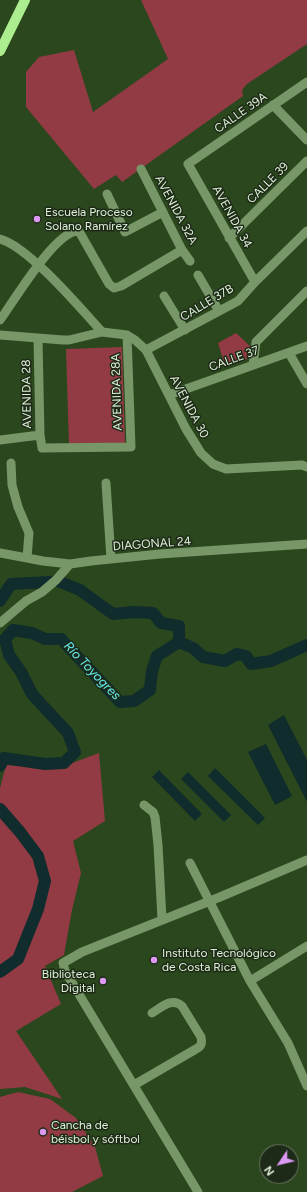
<!DOCTYPE html>
<meta charset="utf-8">
<style>
body{margin:0}
#map{position:relative;width:307px;height:1192px;overflow:hidden;background:#2b471d;font-family:Figtree,sans-serif}
canvas{display:block}
.north{position:absolute;left:259px;top:1144px;width:40px;height:40px;box-sizing:border-box;background:#1d2a17;border:1px solid #6a7964;border-radius:50%;rotate:235deg;font-size:11px;font-weight:700;line-height:16px;text-align:center;color:#def0d7}
.north::after{content:'';display:block;margin:auto;width:14px;height:18px;background:#dc99f4;clip-path:polygon(50% 0,100% 100%,50% 72%,0 100%)}
</style>
<div id="map">
<canvas width="307" height="1192"></canvas>
<div class="north">N</div>
</div>
<script>
const ctx = document.querySelector('canvas').getContext('2d');
ctx.lineJoin = 'round';
function fillPath(path, color) {
  ctx.fillStyle = color;
  ctx.fill(path, 'evenodd');
}
function trace(path, color, width, dash) {
  ctx.strokeStyle = color;
  ctx.lineWidth = width;
  ctx.lineCap = dash ? 'butt' : 'round';
  ctx.setLineDash(dash || []);
  ctx.stroke(path);
}
function label(font, color, halo, rows, align = 'center') {
  ctx.font = font + ' Figtree,sans-serif';
  ctx.lineWidth = 3;
  ctx.setLineDash([]);
  ctx.textBaseline = 'middle';
  ctx.strokeStyle = halo;
  ctx.fillStyle = color;
  for (const [text, x, y, turn = 0] of rows) {
    ctx.save();
    ctx.translate(x, y);
    ctx.rotate((+turn || 0) * Math.PI / 180);
    ctx.textAlign = isNaN(turn) ? turn : align;
    if (halo) ctx.strokeText(text, 0, 0);
    ctx.fillText(text, 0, 0);
    ctx.restore();
  }
}
fillPath(new Path2D(`
 M141,0H307V44L247,84L242,90L243,96L122,182L116,175L94,189L26,107V72L39,57L74,50L93,112L168,59Z
 M236,333L250,346L247,359L225,366L218,343Z
 M122,347L125,443L69,445L66,349Z
 M99,753L105,821L73,841L81,873L72,910L64,955L45,966L61,1004L16,1031L62,1099L25,1087L0,1089V788L6,765L49,768L64,766Z
 M18,1092L50,1099L76,1118L95,1147L103,1176L72,1192H0V1097Z`), '#923b44');
fillPath(new Path2D(`
 M284,715L307,760V802L268,725Z
 M266,744L292,796L275,805L248,752Z
 M215,768L265,818L258,825L208,776Z
 M159,770L202,814L195,821L152,777Z
 M188,772L231,815L224,822L181,779Z`), '#102c2c');
trace(new Path2D(`
 M58,581L80,590L113,614L134,612L153,613L161,623L179,626V642
 M0,601L11,584L50,582
 M0,766L4,758L45,764L64,763L75,752L68,733L32,694L21,672L9,655L5,639L13,630L32,633L45,639H61L120,702L134,701L150,690L152,671L157,656L179,642L193,648L203,657L225,661L237,654L246,656L251,664L271,661L307,645
 M0,809L20,832L38,856L45,881L38,909L18,959L0,972`), '#102c2c', 12);
trace(new Path2D(`
 M273,105L307,140
 M141,169L182,250L190,261
 M107,194L125,232L163,212
 M229,238L307,161
 M0,239C28,246 81,309 102,332
 M198,275L219,311
 M255,282L188,164L307,82
 M164,296L185,330
 M0,320C14,301 54,233 77,231L80,233L109,284L114,288L121,286L182,250
 M0,335L63,340H69L102,332L127,335L135,340L146,350L186,429L201,453L213,464L226,469L302,465L307,467
 M38,339L40,435L42,448L131,447L127,335
 M146,350L238,301L255,282L307,231
 M289,353L307,384
 M253,365L256,342L307,291
 M169,395L307,346
 M0,440L40,435
 M11,463L12,485L18,507L29,533L27,558
 M106,483L111,559
 M0,553L43,561L70,564L91,561L160,554L307,544
 M0,623L26,601L42,592L56,580L70,564
 M144,805L153,812L155,817L158,845L162,919
 M190,863L250,981L288,1043L307,1086
 M250,981L307,946
 M134,1085L196,1049C202,1046 202,1043 201,1037L182,1006C172,997 162,1007 152,1013
 M198,1192L65,971L63,963L82,952L220,897L307,860`), '#779769', 9);
trace(new Path2D(`
 M0,51L25,0`), '#acee8f', 10);
for (const [x, y, r, color] of [
 [37,219,4,"#dc99f4"],
 [154,960,4,"#dc99f4"],
 [103,981,4,"#dc99f4"],
 [43,1132,4,"#dc99f4"]
]) {
  const dot = new Path2D();
  dot.arc(x, y, r, 0, 2 * Math.PI);
  ctx.fillStyle = color;
  ctx.fill(dot);
  trace(dot, '#1d2a17', 1.5);
}
label('12px', '#def0d7', '#1d2a17', [
 ["CALLE 39A",241,113,-35],
 ["CALLE 39",268,183,-45],
 ["AVENIDA 32A",176,210,62],
 ["AVENIDA 34",232,217,61],
 ["CALLE 37B",207,303,-31],
 ["CALLE 37",234,359,-20],
 ["AVENIDA 28A",117,392,-92],
 ["AVENIDA 28",27,394,-91],
 ["AVENIDA 30",189,407,62],
 ["DIAGONAL 24",152,544,-4]
]);
label('12px', '#def0d7', '#1d2a17', [
 ["Escuela Proceso",45,212],
 ["Solano Ramírez",45,226],
 ["Instituto Tecnológico",162,953],
 ["de Costa Rica",162,967],
 ["Biblioteca",95,974,"right"],
 ["Digital",95,988,"right"],
 ["Cancha de",51,1125],
 ["béisbol y sóftbol",51,1139]
], 'left');
label('italic 13px', '#64ecee', '#1d2a17', [
 ["Río Toyogres",92,671,46]
]);
</script>
